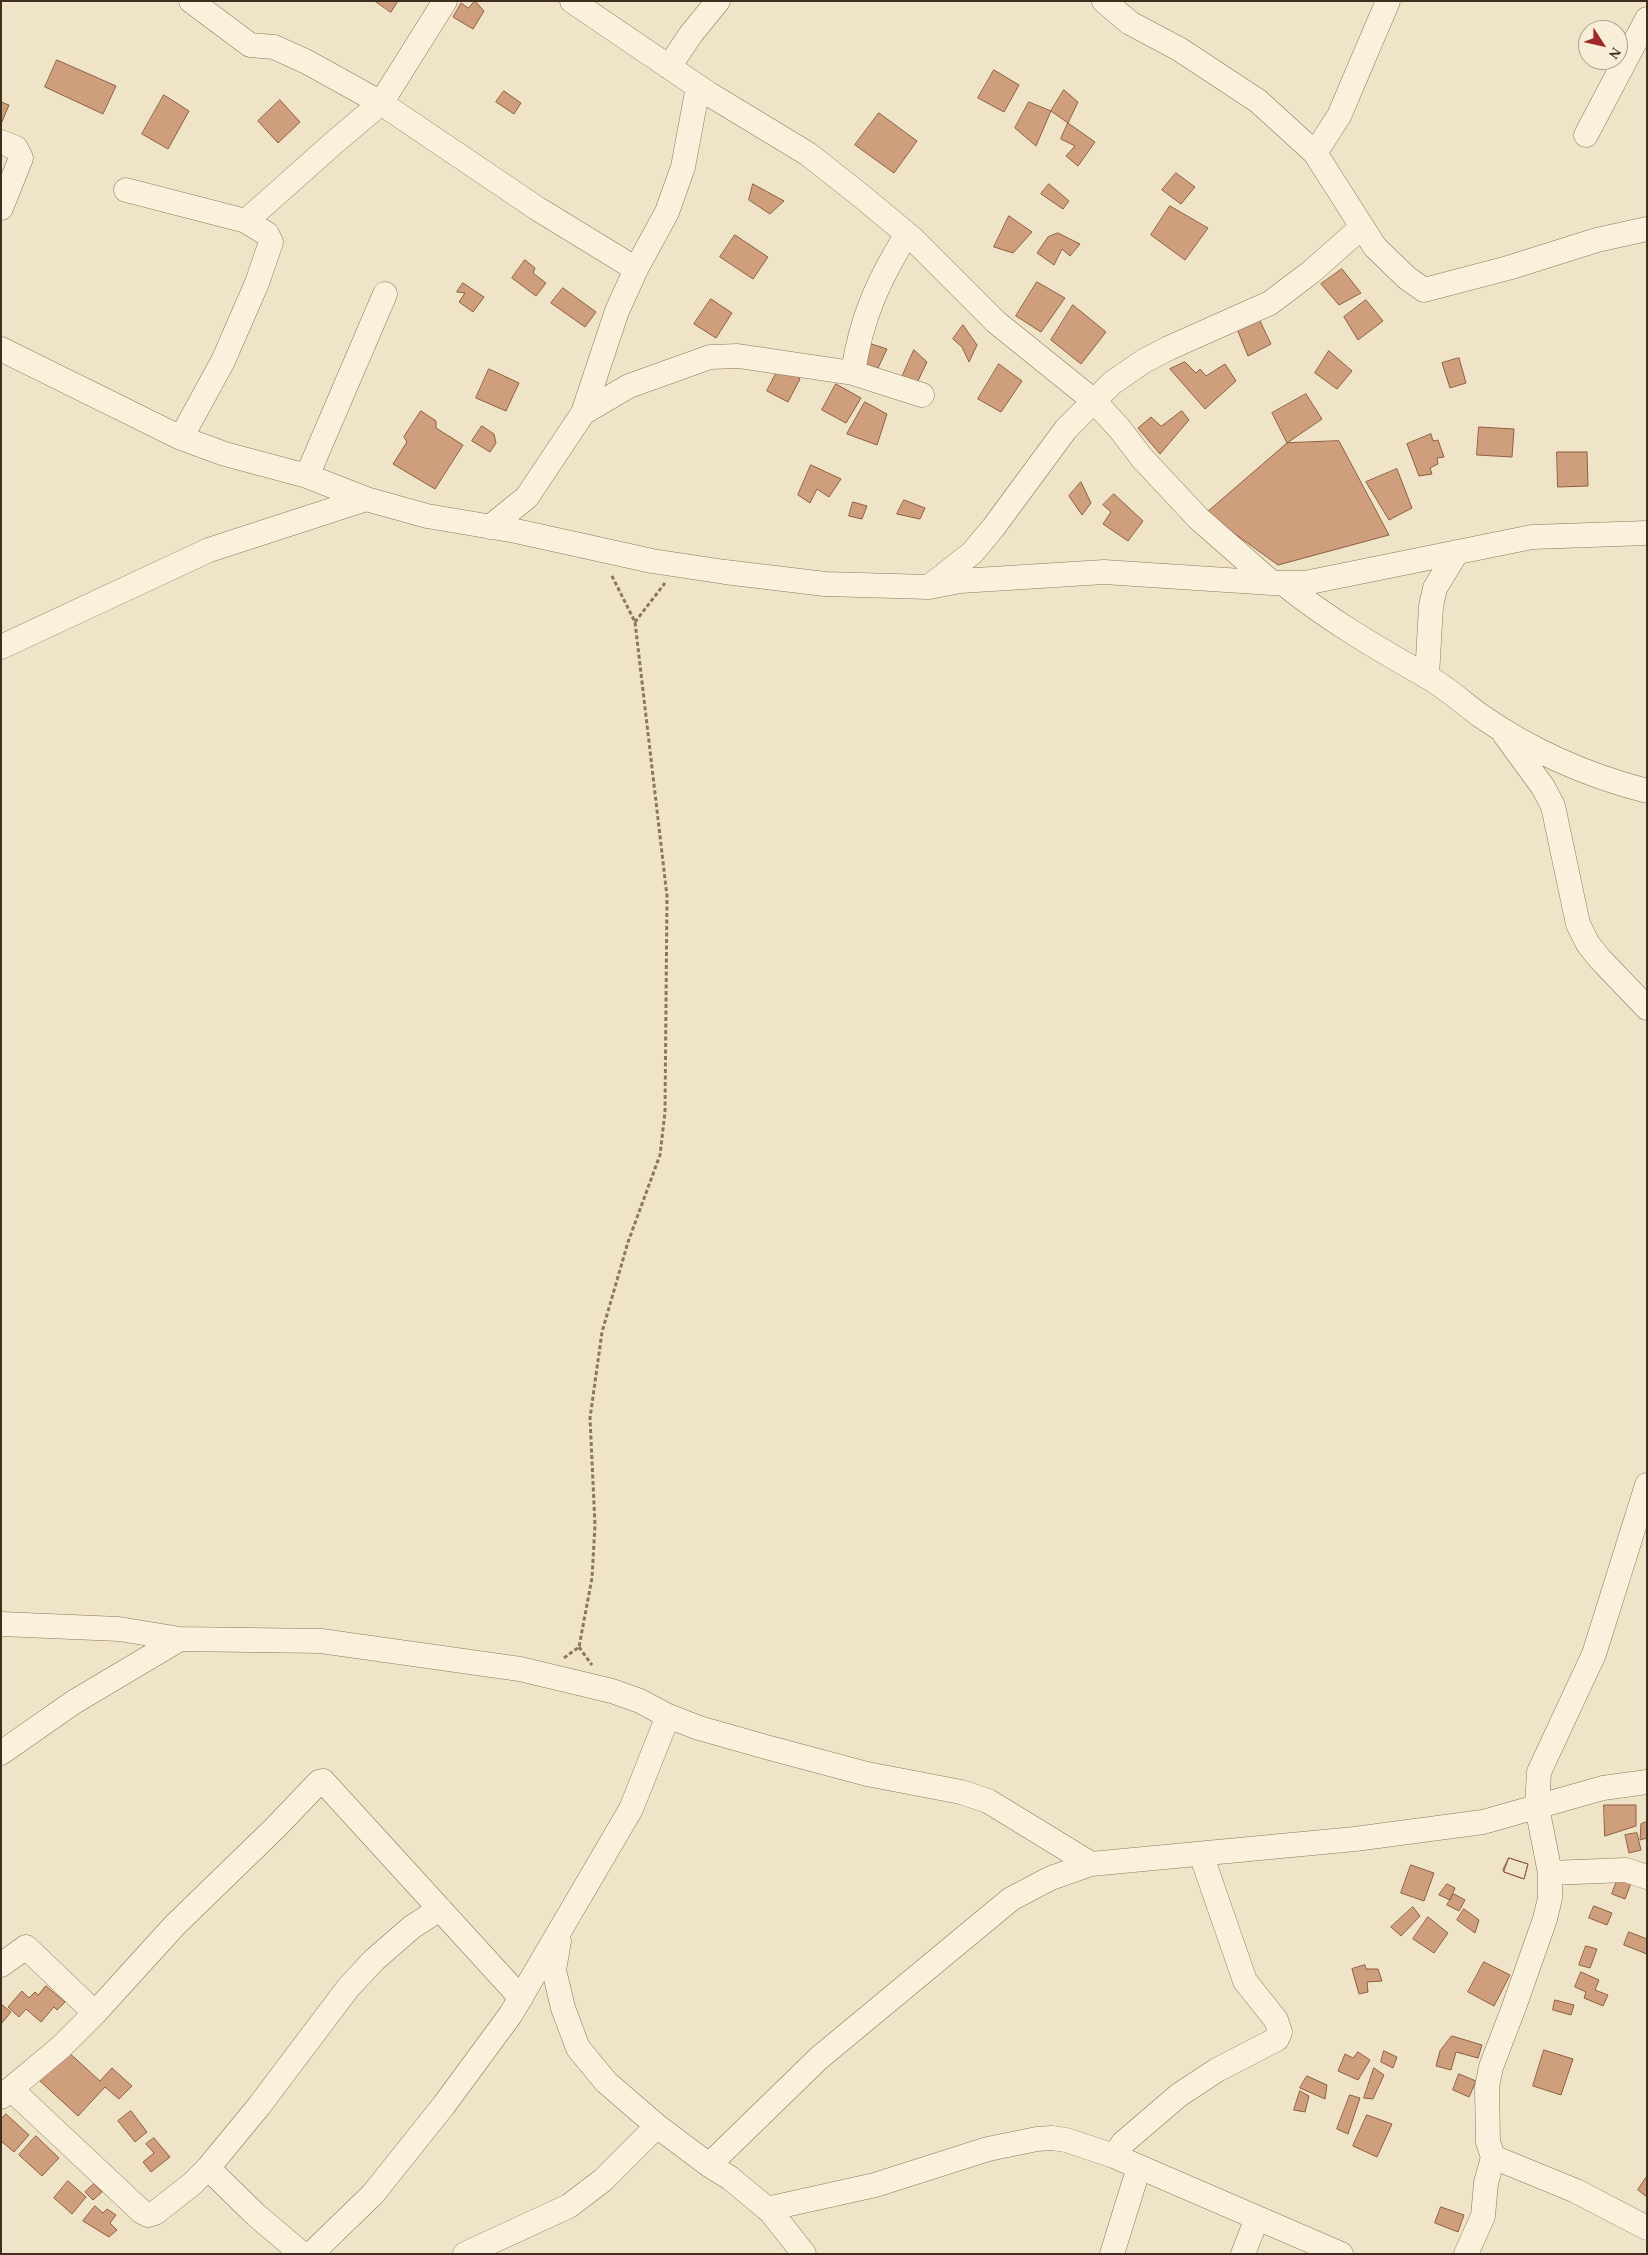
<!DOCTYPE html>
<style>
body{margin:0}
#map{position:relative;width:1648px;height:2255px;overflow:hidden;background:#f0e4c8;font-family:Georgia,serif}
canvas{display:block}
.frame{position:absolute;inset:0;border:2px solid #3d2e20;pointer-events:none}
.north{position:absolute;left:1578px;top:20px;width:50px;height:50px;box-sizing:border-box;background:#f7eed8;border:1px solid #ada18e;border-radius:50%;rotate:125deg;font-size:14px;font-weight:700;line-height:20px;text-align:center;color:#3d2e20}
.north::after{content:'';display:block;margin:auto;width:18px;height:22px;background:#9e2a2b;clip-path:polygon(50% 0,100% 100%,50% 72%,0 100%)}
</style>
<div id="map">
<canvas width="1648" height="2255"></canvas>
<div class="frame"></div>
<div class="north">N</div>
</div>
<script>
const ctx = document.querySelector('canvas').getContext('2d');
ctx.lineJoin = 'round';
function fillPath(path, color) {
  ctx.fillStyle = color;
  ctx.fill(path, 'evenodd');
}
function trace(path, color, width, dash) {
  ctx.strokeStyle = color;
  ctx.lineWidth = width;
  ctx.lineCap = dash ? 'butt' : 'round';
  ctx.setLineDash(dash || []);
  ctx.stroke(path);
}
const building = new Path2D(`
 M375,1H398L391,12Z
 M475,1L484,11L473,29L453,17L461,3L468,8Z
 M57,60L116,86L103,114L45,87Z
 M994,70L1019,85L1004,112L978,98Z
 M1064,90L1078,102L1068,123L1051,111Z
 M504,91L521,103L514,114L496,102Z
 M164,95L189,111L168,149L142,134Z
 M280,100L300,122L278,143L258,121Z
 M1,102L9,105L1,124Z
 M1029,102L1051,111L1036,146L1015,128Z
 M879,113L917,141L894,173L855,145Z
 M1068,123L1095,142L1078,166L1066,156L1075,146L1061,139Z
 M1176,173L1195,187L1181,204L1162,190Z
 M753,184L784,201L770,214L749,200Z
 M1049,184L1069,201L1063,209L1041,194Z
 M1170,206L1208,228L1185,260L1151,235Z
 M1009,216L1032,232L1013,253L994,247Z
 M1058,233L1080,244L1070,256L1062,249L1054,265L1037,253L1048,237Z
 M735,235L768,257L753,279L720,257Z
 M525,260L535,268L533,273L546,283L536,296L512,278Z
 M1342,269L1361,293L1339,305L1321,284Z
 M1037,282L1065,298L1041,332L1016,316Z
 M463,283L484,297L473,312L459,302L465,293L457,292Z
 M563,288L596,312L585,327L551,303Z
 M711,299L732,313L716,338L694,324Z
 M1366,300L1383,321L1358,340L1344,317Z
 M1073,305L1106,332L1081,364L1051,340Z
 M1260,321L1271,344L1248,356L1237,329Z
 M963,325L977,345L969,362L962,347L953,339Z
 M868,343L887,349L878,368L855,361Z
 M914,350L927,362L916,385L902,377Z
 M1329,351L1352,371L1337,389L1315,373Z
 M1459,358L1466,383L1450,388L1442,363Z
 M782,362L800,379L788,402L767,391Z
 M1185,362L1196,373L1200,369L1206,376L1225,364L1236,381L1205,409L1170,369Z
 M999,364L1022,381L1001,412L978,399Z
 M489,369L519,383L506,411L476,398Z
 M836,384L861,398L846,423L822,410Z
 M1306,394L1322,419L1287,443L1272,413Z
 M865,402L887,414L877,445L847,434Z
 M421,411L436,421V428L463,445L435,489L393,464L407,442L404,437Z
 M1182,411L1189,420L1160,454L1138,428L1151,417L1161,426Z
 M482,426L494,434L496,443L490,452L472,441Z
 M1479,427L1514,429L1512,457L1477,455Z
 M1431,434L1433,441L1438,440L1444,457L1437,458L1438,464L1430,468L1432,474L1419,476L1407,444Z
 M1339,441L1389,535L1278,565L1206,513L1287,443Z
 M1557,452H1587L1588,486L1558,487Z
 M811,465L841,479L829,497L817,489L810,503L798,495Z
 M1397,469L1412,508L1389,520L1366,482Z
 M1081,482L1091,503L1082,515L1069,496Z
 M1114,494L1143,521L1128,541L1103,524L1111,512L1103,505Z
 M904,500L925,508L920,519L897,514Z
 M853,502L867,506L862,519L849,516Z
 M1604,1805H1636V1826L1605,1836Z
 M1647,1822V1838L1640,1840L1641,1824Z
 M1637,1833L1641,1850L1629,1853L1625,1835Z
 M1509,1858L1528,1864L1524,1879L1504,1872L1503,1870Z
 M1509,1858L1528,1864L1524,1879L1504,1872Z
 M1411,1865L1434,1873L1424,1901L1401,1893Z
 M1620,1873L1633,1878L1625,1899L1612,1894Z
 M1447,1884L1455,1888L1450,1900L1439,1895Z
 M1454,1894L1465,1900L1459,1911L1447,1905Z
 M1594,1906L1612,1913L1607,1925L1589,1918Z
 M1413,1907L1420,1916L1401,1936L1391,1927Z
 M1464,1909L1479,1920L1475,1933L1457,1920Z
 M1428,1917L1448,1933L1434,1953L1413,1939Z
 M1629,1932L1647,1939V1954L1624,1945Z
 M1586,1946L1597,1949L1590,1968L1579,1965Z
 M1484,1962L1510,1975L1494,2006L1468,1992Z
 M1365,1965L1366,1969H1378L1382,1981L1367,1982L1368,1992L1359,1994L1352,1969Z
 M1581,1972L1599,1980L1595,1990L1608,1995L1603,2006L1584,1998L1586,1992L1575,1987Z
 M46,1986L65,2002L57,2010L54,2007L41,2022L26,2009L19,2017L8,2007L22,1991L29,1998L35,1992L38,1995Z
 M1555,2000L1574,2005L1571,2015L1553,2010Z
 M1,2004L11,2012L1,2024Z
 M1452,2036L1482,2045L1478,2058L1456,2052L1451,2070L1436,2066L1440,2051Z
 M66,2050L100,2081L112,2068L132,2086L119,2099L105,2087L78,2116L39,2080Z
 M1544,2050L1573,2059L1561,2095L1533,2086Z
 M1384,2051L1397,2057L1393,2068L1381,2062Z
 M1358,2052L1370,2060L1358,2080L1338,2071L1345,2054L1353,2058Z
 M1374,2068L1384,2075L1373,2099L1364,2098Z
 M1459,2074L1476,2081L1469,2097L1453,2090Z
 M1307,2076L1327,2085L1325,2099L1300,2088Z
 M1300,2091L1309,2096L1305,2112L1294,2110Z
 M1350,2095L1360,2098L1348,2134L1337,2129Z
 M131,2111L147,2132L135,2142L118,2121Z
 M6,2114L29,2135L14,2152L1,2141V2120Z
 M1367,2115L1392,2124L1377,2157L1353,2146Z
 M36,2136L59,2158L42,2176L19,2155Z
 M154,2138L170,2157L151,2172L143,2162L154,2153L146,2144Z
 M1647,2176V2197L1638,2190Z
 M68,2181L86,2197L72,2214L54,2198Z
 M94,2184L102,2192L93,2200L85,2192Z
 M95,2206L103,2213L107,2209L116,2215L110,2223L117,2230L109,2237L83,2221Z
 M1441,2207L1464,2215L1458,2232L1435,2223Z`);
fillPath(building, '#cf9f7d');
trace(building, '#8d5f41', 1);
const minor = new Path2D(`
 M191,1L250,45L274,47L307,62L381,103L538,209L636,269
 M572,1L709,94L808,154L865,199L913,239L996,322L1094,401L1119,428L1142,458L1198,518L1272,583
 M1104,1L1130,23L1179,49L1258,101L1315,153L1375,247L1407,278L1424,290L1508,268L1597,240L1647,229
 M669,67L691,34L718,1
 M1586,135L1647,19
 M1,142L16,148L21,158L1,208
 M1315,153L1339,116L1388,1
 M126,190L246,221L267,234L271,242L257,283L223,361L181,438
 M246,221L336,141L381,103L445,1
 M1,349L181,438L225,454L307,476L366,499L427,516L516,531L652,561L725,572L825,584L929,587L960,581L1104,572L1272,583H1305L1532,537L1647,533
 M853,373C861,318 878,281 907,234
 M583,413L629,386L710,357L738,356L853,373L922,395
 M307,476L385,294
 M490,527L527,497L583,413L617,311L636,269L667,212L683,167L698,87
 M1283,583C1327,619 1377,648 1426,676C1446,687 1463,703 1481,716C1530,750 1589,776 1647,791
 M930,586L972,553L993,528L1066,429L1112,383L1144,361L1169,348L1270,303L1311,272L1362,227
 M1,647L209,550L366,499
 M1427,676L1431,606L1435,588L1457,552
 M1505,735L1543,787L1553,806L1578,924L1588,944L1600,959L1647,1008
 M1,1624L119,1629L180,1639L321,1641L520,1669L612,1691L640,1701L668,1716L699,1728L766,1747L867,1774L961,1792L988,1801L1091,1864
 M1,1753L74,1702L180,1639
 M1550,1873L1626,1870L1647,1877
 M559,1941L554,1970L563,2008L578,2048L606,2082L657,2126L709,2165L730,2178L771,2212L804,2254
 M1,1965L26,1947L95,2013
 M11,2089L142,2212L148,2215L155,2213L192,2184L208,2168L259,2106L348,1988L374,1960L412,1927L440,1909
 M1,2097L61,2047L95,2013L175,1925L275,1828L319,1782L323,1781L521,1998
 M1114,2156L1123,2143L1179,2095L1217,2070L1277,2039L1280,2032L1276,2020L1245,1981L1201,1854
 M1493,2157L1576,2191L1647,2228
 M709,2165L819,2058L1011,1899L1051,1878L1091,1864L1355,1839L1483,1822L1603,1788L1647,1782
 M208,2168L256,2215L302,2254
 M767,2209L875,2185L988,2149L1037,2139L1052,2138L1066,2140L1114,2156L1341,2254
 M311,2254L373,2194L444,2105L511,2014L631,1809L668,1716
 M465,2254L569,2206L603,2180L657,2126
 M1112,2254L1139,2167
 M1243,2254L1257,2218
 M1466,2254L1483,2216L1486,2183L1493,2157L1488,2142L1487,2087L1491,2067L1514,2007L1545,1919L1550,1898V1873L1537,1807L1539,1772L1594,1654L1647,1485`);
trace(minor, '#8d765c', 25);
trace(new Path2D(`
 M635,622L665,583
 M579,1647L592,1665
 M564,1658L579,1647L592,1578L595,1525L590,1418L602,1332L628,1242L660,1155L665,1112L667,896L635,622L611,574`), '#8d765c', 3, [4, 2.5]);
trace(minor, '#faf1dc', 24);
</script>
